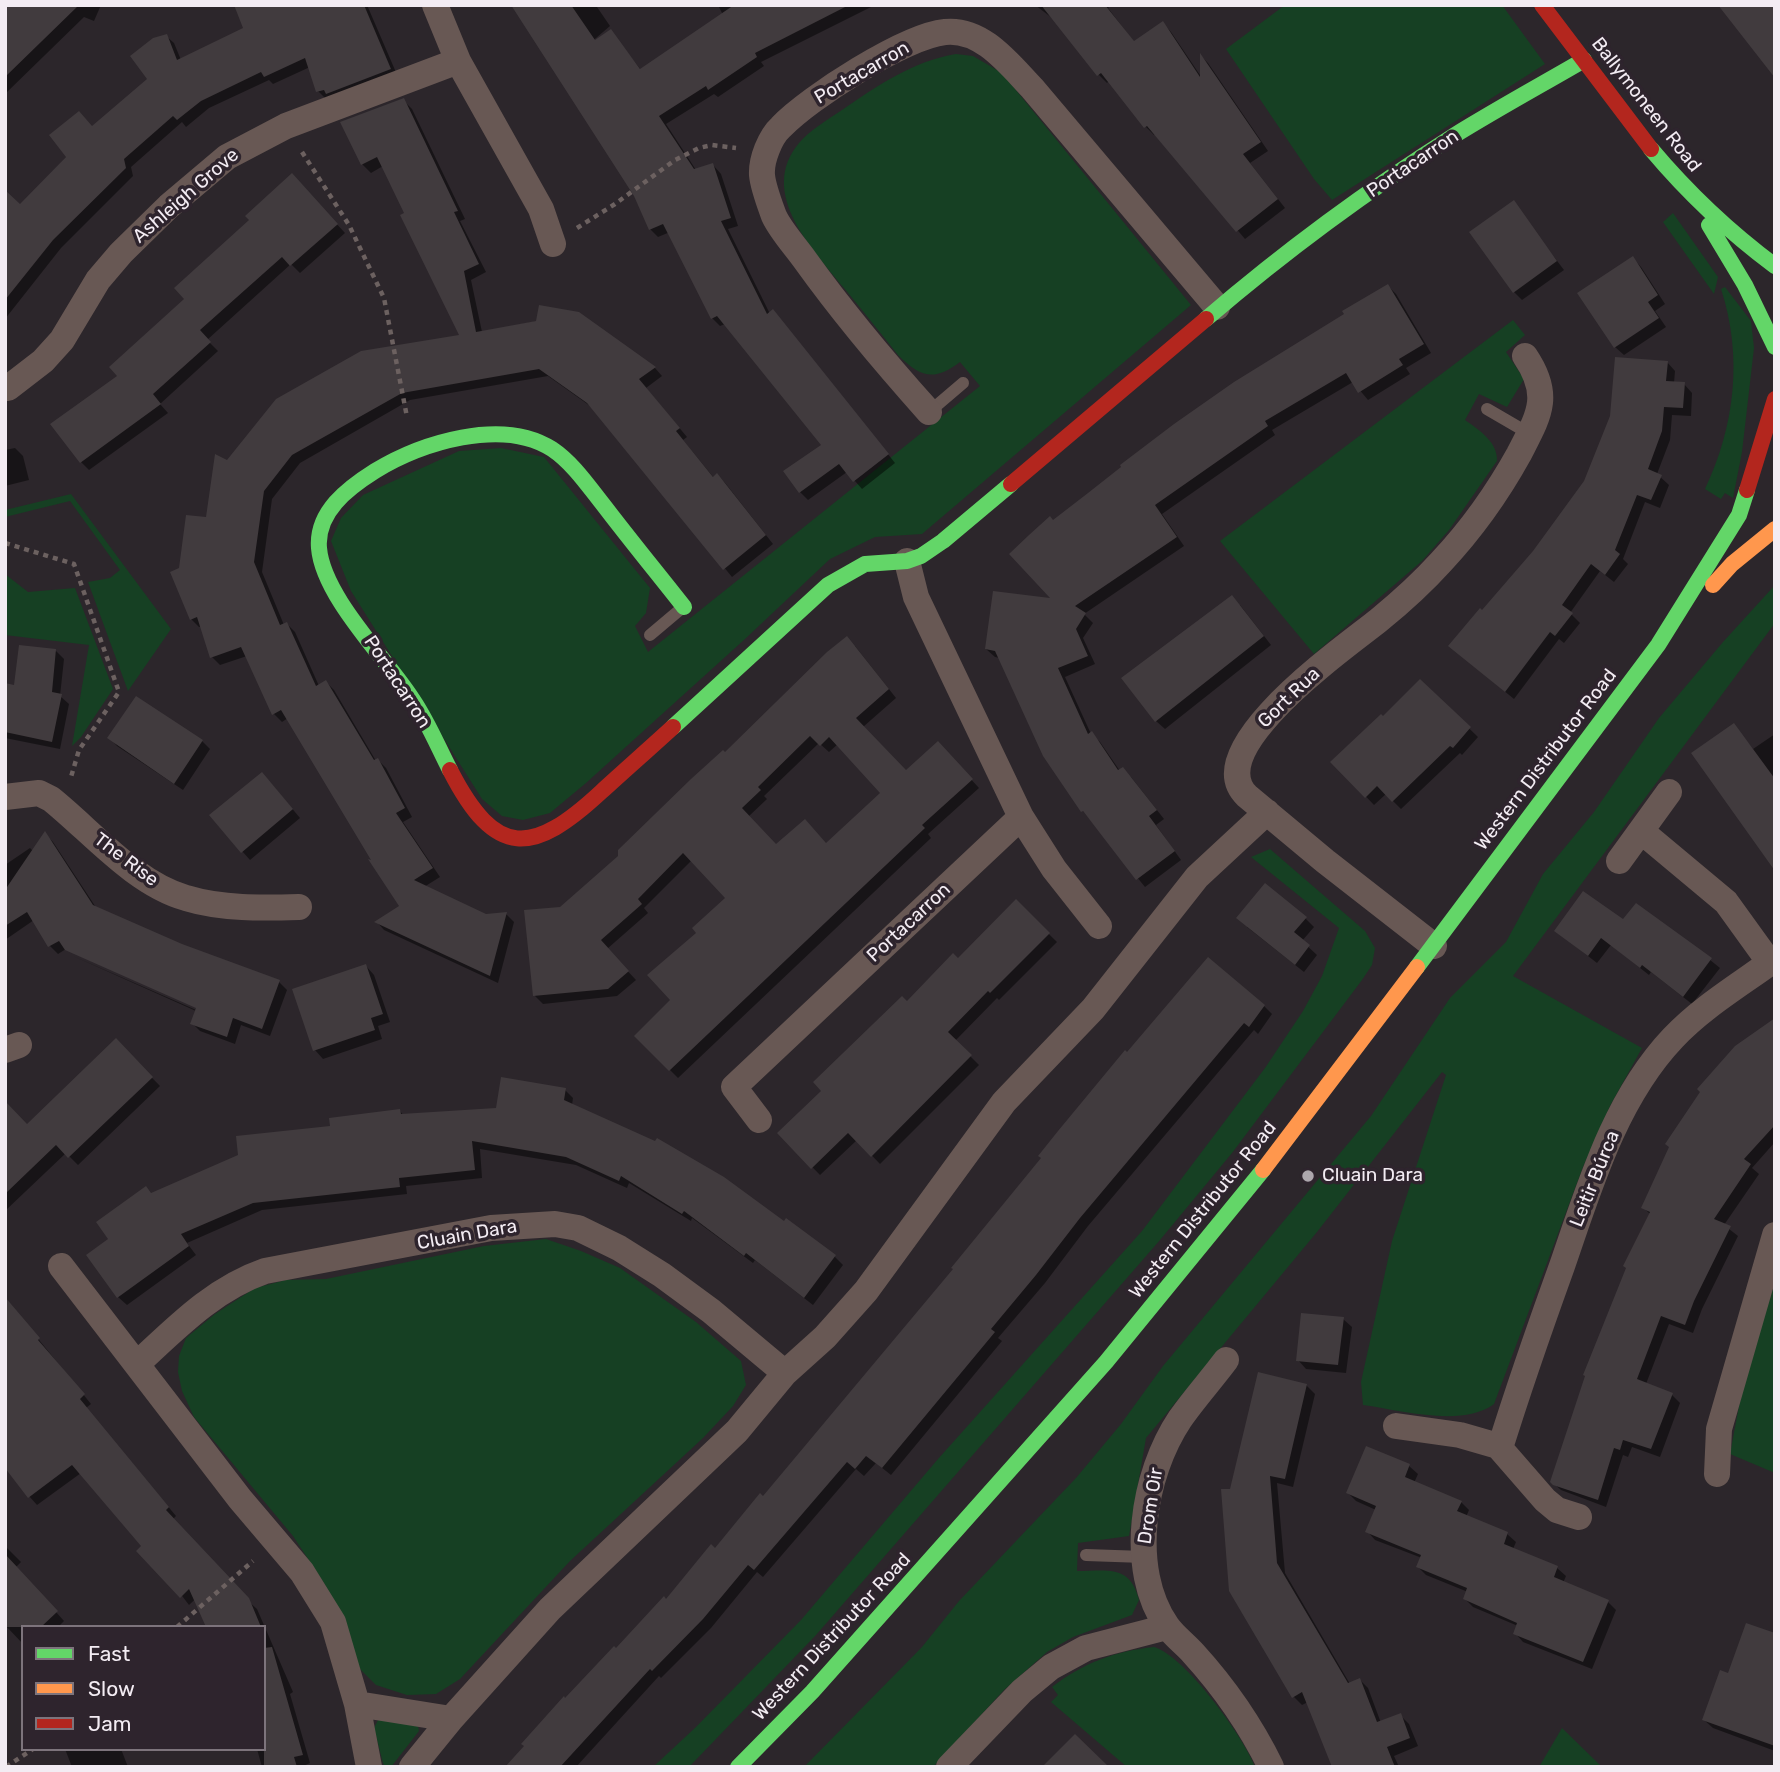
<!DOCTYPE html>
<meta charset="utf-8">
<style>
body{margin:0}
#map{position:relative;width:1780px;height:1772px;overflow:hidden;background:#2c262b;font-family:Rubik,sans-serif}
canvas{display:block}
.frame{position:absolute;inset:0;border:7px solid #f3ecf3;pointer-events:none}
.legend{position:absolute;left:21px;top:1625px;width:245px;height:126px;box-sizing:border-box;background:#2e242d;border:2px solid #7d747c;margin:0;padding:9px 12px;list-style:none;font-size:21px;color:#f3ecf3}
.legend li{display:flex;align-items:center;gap:14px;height:35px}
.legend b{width:35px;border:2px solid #7d747c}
</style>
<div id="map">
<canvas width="1780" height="1772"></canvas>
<div class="frame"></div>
<ul class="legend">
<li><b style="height:9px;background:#63d668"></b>Fast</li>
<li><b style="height:9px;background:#ff974d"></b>Slow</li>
<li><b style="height:9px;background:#b3261e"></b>Jam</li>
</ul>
</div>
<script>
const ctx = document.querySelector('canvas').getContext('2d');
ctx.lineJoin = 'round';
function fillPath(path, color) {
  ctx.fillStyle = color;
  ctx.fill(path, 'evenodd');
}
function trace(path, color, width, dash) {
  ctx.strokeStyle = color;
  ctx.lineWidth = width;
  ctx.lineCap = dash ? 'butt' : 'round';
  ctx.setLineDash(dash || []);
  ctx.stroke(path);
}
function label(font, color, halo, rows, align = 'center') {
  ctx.font = font + ' Rubik,sans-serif';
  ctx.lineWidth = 7;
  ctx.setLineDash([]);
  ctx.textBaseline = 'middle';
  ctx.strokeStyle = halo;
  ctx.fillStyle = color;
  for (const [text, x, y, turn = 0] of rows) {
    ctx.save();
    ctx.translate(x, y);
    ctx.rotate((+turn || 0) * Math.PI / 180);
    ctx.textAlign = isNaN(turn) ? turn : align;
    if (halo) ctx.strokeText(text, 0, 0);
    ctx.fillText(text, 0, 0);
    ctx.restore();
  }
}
fillPath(new Path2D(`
 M1285,5H1502L1545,64L1332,200L1314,179L1226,49Z
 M956,54L973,56L1002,73L1191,305L922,534L875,537L830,559L745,639L586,783L550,813L523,820L502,816L482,799L351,591L331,541L341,518L363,495L459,451L501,448L544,457L650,588L646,613L635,626L648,652L980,386L960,362C934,382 920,377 898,355C880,332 862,310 844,288C813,250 757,193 799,143C810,130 827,120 842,110C877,86 913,61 956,54Z
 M1673,213L1718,277L1714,294L1663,222Z
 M1725,287L1751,321L1754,348L1742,452L1733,498L1725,493L1721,499L1705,489C1735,426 1743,356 1721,289Z
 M1513,320L1525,335L1506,352L1524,379L1507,407L1479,394L1465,420C1479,430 1498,442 1497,461L1449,530L1422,561L1314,654L1220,541Z
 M71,494L171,629L128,691L88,582L110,578L120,570L70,501L5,517V510Z
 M5,574L28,592L75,588L113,689L81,737L72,746L89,645L5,635Z
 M1775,585V623L1513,976L1642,1048L1610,1106L1583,1167L1494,1404C1462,1428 1400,1410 1363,1405L1361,1382L1392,1241L1446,1075L1442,1072L1317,1232L1146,1438L1129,1536L1078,1543L1077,1571C1108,1571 1130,1564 1139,1600L1132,1615L1073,1637L1047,1652L1004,1690L933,1767H804L922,1647L959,1601L1076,1478L1121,1424L1163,1366L1371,1116L1450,998L1506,942L1543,874L1594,812L1659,718L1723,642Z
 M1270,849L1365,931L1375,948L1372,965L1362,980L1232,1153L1160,1240L816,1635L689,1767H653L696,1727L801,1620L938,1459L1142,1231L1265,1068L1303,1011L1322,976L1339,928L1251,857Z
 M546,1239L581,1251L620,1268L696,1322L741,1361L746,1385L733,1406L703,1438L570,1561L460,1679L436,1694L407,1695L376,1685L360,1669L324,1583L293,1536L194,1417L182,1391L178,1372L179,1356L186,1338L215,1314L255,1288L286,1280L326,1279L484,1246Z
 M1775,1282V1473L1730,1454L1746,1369Z
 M1154,1647C1185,1656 1244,1737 1255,1767H1127L1051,1702L1058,1695L1052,1687C1083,1663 1116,1651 1154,1647Z
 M379,1718L418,1726L419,1731L391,1767H385L383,1763L374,1728Z
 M1562,1728L1602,1767H1539Z`), '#164023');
fillPath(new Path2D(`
 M7,5H101L94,21L84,17L5,94V7Z
 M235,5H367L398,77L326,99L318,91L310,67L273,84L269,80L209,108L186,127L182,122L131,167L133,176L61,248L5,319V193L21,206L93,128L149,79L166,36L174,43L181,60L246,29Z
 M513,5H599L597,7L610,26L589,44L613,34L641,70L723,15L718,5H875L761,62L764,66L718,97L714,94L666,124L696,170L713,165L721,174L738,226L728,229L770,314L781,320L895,463L862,489L847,472L808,500L800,492L824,445L725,324L720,326L712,318L670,232L658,237L650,229L636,195Z
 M1035,5H1111L1108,8L1134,42L1163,23L1171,32L1202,78V57L1208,63L1268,151L1250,163L1285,208L1245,239L1156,134L1154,135L1146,127L1109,81L1107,83L1099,75L1056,21Z
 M403,100L412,109L465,219L460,221L486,272L471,280L482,332L578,313L655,368L662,376L646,388L687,437L683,440L714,478L718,475L726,484L773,544L732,577L593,408L548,376L410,400L300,463L272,499L262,572L284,625L287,624L295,632L319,686L326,682L334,690L376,761L378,760L386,768L412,817L403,822L440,877L424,887L486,916L506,914L514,922L498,983L384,930L377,922L401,906L288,718L282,722L274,714L247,656L220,665L212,657L202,626L199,627L191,619L181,569L207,519L228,463L462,337L383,166L371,173L362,164L342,123Z
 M300,184L345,233L300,273L291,264L207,340L218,351L160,404L168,413L89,470L81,462L120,376Z
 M1513,203L1564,270L1522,300L1514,292Z
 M1633,258L1641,267L1665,304L1655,311L1666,327L1624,355L1615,347Z
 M1388,286L1396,294L1431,353L1406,368L1410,374L1368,400L1353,382L1272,430L1275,435L1162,514L1184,546L1084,614L1093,623L1083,638L1095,664L1065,677L1091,734L1100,742L1120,771L1131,777L1164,819L1156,825L1181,860L1145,887L1083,811L1000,658L995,657L986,649L1054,601L1053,522Z
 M1667,362L1675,371L1674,383L1684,384L1692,393L1691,416L1672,415L1670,440L1657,474L1669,485L1660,508L1645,502L1623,559L1628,564L1614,582L1600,571L1570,613L1580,623L1564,643L1559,639L1514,699L1459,654L1483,613L1534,552L1585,482Z
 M15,448L23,456L29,480L5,486V450Z
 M1240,605L1271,645L1165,729L1156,721Z
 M855,646L896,698L863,727L906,772L946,752L979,788L928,834L931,838L678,1078L636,1036L672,1000L727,898L692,860L644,908L648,913L607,949L636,980L617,996L543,1004L535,996L561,908L620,856L725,754ZM819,743L829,752L838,744L882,793L827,845L776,846L748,817L767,799L764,796Z
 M56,651L64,659L60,696L69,704L60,749L5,738V685L16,687Z
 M1420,681L1478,737L1462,755L1460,753L1401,809L1386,794L1374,805L1333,762L1384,719Z
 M1734,725L1753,749L1775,734V869Z
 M110,738L202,741L210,749L183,790L117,746Z
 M270,782L300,818L250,860L242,851Z
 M45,834L53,842L97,909L181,946L279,982L287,990L270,1036L241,1025L235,1044L200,1031L192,1023L196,1011L73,956L203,1013L205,1010L66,949L58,954L50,946L34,920L5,940V865L30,848L33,851Z
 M1016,902L1057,942L999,1000L997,998L955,1041L979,1065L880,1164L857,1140L820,1175L780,1134L907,1004L958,960Z
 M1305,918L1314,927L1302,941L1317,955L1304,972L1247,927Z
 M1624,922L1678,934L1720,968L1692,1004L1651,972L1649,975L1611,945L1597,963L1556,931Z
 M366,966L374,975L390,1022L378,1026L382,1039L323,1059L315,1050Z
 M1264,1006L1272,1014L1258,1034L1254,1030L1088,1226L1045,1283L998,1338L1002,1341L891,1475L876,1463L864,1476L856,1469L763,1577L757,1572L711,1628L661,1678L659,1676L576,1767H507L565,1700L666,1601L763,1499L955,1269Z
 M1775,1020V1142L1752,1168L1759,1174L1724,1225L1738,1236L1702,1309L1693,1333L1669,1324L1646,1384L1672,1395L1680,1403L1660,1457L1632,1447L1628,1457L1623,1455L1606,1507L1561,1490L1552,1482L1650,1214L1643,1207Z
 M116,1041L160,1086L78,1165L66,1153L5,1211V1103L27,1126Z
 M565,1090L573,1098L572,1105L785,1223L835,1257L843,1265L813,1305L755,1260L753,1263L692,1218L691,1221L629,1183L627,1188L576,1165L480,1149L482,1178L406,1186L407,1194L262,1210L187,1243L196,1255L127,1305L118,1297L111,1239L152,1194L332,1127L400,1111L404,1116L498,1110Z
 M10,1304L91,1404L86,1408L176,1516L173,1519L223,1573L189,1605L144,1546L81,1473L37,1505L29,1496Z
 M1343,1319L1352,1327L1346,1373L1306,1369L1298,1360Z
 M1306,1385L1315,1394L1293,1487L1277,1483L1285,1573L1350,1684L1360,1680L1368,1688L1381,1723L1400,1715L1409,1724L1418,1746L1394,1756L1399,1767H1334L1308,1702L1302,1705L1294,1697L1231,1590L1232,1490Z
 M1367,1448L1409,1466L1418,1474L1414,1483L1461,1502L1469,1510L1466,1517L1507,1534L1516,1542L1513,1549L1557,1568L1566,1576L1563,1583L1608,1602L1616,1610L1592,1669L1523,1642L1515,1633L1518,1626L1473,1607L1465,1599L1468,1592L1426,1575L1418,1567L1422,1558L1375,1540L1367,1531L1376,1510L1356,1501L1348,1493Z
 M5,1546L21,1562L16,1567L64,1621L58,1627H23V1644L5,1625Z
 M248,1601L257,1609L293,1692L290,1694L310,1763L301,1767H262L257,1749H264V1627H208Z
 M1775,1635V1751L1713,1728L1704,1720L1729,1675Z
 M65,1749H121L128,1767H72Z`), '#0007');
fillPath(new Path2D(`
 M5,5H79L5,77Z
 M234,5H364L391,69L326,94L324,90L316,92L305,58L264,77L261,72L201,101L177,120L173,116L124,159L126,168L53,240L5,300V190L20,204L66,157L49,135L79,111L92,126L147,79L130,56L153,38L167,34L177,60L243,28Z
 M511,5H571L595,40L611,29L640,69L734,5H849L755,53L757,57L708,90L706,86L659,116L694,169L713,163L731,218L721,221L767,314L773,309L889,454L853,482L839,464L799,493L783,471L821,445L717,316L711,319L663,224L649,230L634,196Z
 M1041,5H1105L1134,41L1163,21L1200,77V53L1261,142L1243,154L1278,199L1236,232L1147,126L1144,128L1101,73L1097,76Z
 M1718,5H1775V78Z
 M404,98L458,211L454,212L479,264L464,271L476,332L536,321L539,305L579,312L656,367L639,379L680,428L676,431L713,477L717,473L766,535L723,570L587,403L539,369L402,393L292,455L264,491L254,562L280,625L287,622L316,686L326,680L374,760L378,758L405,808L396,813L433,868L414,880L486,914L507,912L490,976L374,922L399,906L368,859L371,860L281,710L272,715L241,647L210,658L197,617L190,620L170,572L179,568L186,515L206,517L215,454L227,460L276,399L361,351L459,335L400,215L404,213L377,157L361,165L340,122Z
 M292,173L338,224L290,266L282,257L200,330L211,342L153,394L161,404L80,463L50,424L117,376L109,367L184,299L174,288L249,220L245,216Z
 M1514,200L1557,261L1513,293L1469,232Z
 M1633,256L1658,295L1648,302L1659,318L1614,348L1577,293Z
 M1388,284L1424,344L1399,359L1403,365L1358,393L1346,373L1265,421L1268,426L1155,505L1177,537L1075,606L1086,613L1076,629L1088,656L1058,668L1088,734L1092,731L1118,770L1123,767L1157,810L1149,816L1175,851L1136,880L1083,811L1081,812L1043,756L995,651L985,649L993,591L1050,598L1009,554L1029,535L1050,516L1053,520L1088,493L1121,467L1120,465L1174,424L1234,382L1344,314L1342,311Z
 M1615,357L1668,361L1666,381L1685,382L1683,408L1664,407L1662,431L1648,469L1662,475L1651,500L1637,495L1615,550L1620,554L1605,575L1591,564L1562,605L1573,613L1555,636L1550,632L1505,692L1448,646L1480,608L1482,610L1533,551L1584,481L1610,416Z
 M1232,595L1264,636L1155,722L1121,678Z
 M847,636L889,689L856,718L906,770L938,741L973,779L922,825L925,828L669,1071L634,1036L670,1000L647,975L696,933L692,928L725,898L683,853L638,899L642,904L601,940L629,971L608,989L533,996L524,910L560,907L618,856V850L691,779L723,750L725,752L827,652ZM810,736L820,746L829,737L880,793L826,843L805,819L776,844L742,808L761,790L758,787Z
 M19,645L56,649L52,692L62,694L52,742L5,732V683L14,685Z
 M1420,679L1471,727L1453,748L1450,746L1392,802L1377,786L1365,798L1330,762L1381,714L1383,716Z
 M136,696L203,740L174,784L107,738Z
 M1734,723L1775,779V871L1691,753Z
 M262,772L293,809L241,853L209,815Z
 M45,831L93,905L182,944L280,980L262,1029L233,1018L227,1037L190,1024L196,1008L65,950L59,941L48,947L27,912L5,926V890Z
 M1265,883L1307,917L1294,932L1310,945L1295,965L1236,918Z
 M1583,891L1623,919L1636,903L1712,958L1683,997L1642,965L1640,968L1601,938L1588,956L1554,931Z
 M1016,899L1050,933L990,993L988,991L948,1032L972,1055L871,1157L848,1133L811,1169L777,1133L821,1091L813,1082L902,996L907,1001L953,953L958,958Z
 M1208,957L1265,1005L1249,1027L1244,1023L1080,1218L1036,1275L991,1329L995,1332L882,1468L866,1456L855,1469L847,1462L754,1570L748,1565L703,1619L652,1671L650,1669L560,1767H505L524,1746L521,1744L564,1696L565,1698L614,1646L616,1648L664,1596L666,1599L711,1544L715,1548L760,1493L763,1496L953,1269L951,1268L1041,1158L1038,1156L1058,1131L1125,1050L1127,1052Z
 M366,964L383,1014L371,1018L375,1030L313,1051L292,989Z
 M1775,1018V1125L1744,1159L1751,1164L1714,1219L1731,1226L1694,1301L1685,1325L1661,1316L1637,1379L1673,1393L1651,1449L1623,1440L1620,1450L1614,1448L1598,1500L1553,1485L1550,1482L1585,1376L1583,1375L1626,1268L1623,1266L1650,1212L1641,1208L1669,1147L1665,1144L1700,1092L1697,1089L1735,1046Z
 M116,1038L153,1077L68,1158L56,1145L5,1194V1101L27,1124Z
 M501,1077L566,1088L564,1100L655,1141L657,1138L724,1177L784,1221L786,1218L836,1255L804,1298L746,1253L744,1256L684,1211L682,1214L621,1176L619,1181L566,1157L472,1141L475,1170L399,1178L400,1187L253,1203L181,1234L189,1246L117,1298L86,1255L108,1239L96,1222L146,1186L151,1193L238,1155L236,1136L330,1126L329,1118L400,1109L401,1114L496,1108Z
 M5,1297L40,1338L38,1340L85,1394L80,1399L169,1507L166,1510L249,1598L261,1627H206L189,1589L180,1598L136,1551L141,1546L72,1465L28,1498L5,1468Z
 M1301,1313L1344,1317L1338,1365L1296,1361Z
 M1258,1372L1307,1384L1285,1479L1270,1476L1277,1563L1348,1683L1360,1678L1377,1722L1401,1713L1410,1738L1387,1747L1395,1767H1332L1302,1692L1292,1698L1229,1591L1221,1489H1230Z
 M1366,1446L1410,1464L1405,1477L1462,1501L1457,1511L1508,1532L1504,1544L1558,1566L1554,1577L1609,1600L1583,1662L1513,1634L1517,1623L1463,1599L1467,1588L1416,1567L1421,1555L1365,1532L1376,1506L1346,1493Z
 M5,1554L58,1611L41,1627H5Z
 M1746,1623L1775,1633V1746L1702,1720L1720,1670L1728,1673Z
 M272,1647L303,1755L294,1757L297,1767H264V1648Z
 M1075,1734L1109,1767H1042Z`), '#413b3e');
trace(new Path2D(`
 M302,152L349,225L384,298L407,417
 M577,228L615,204L675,160L699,148L712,145L736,148
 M5,543L74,564L119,692L79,750L71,777
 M177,1627L253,1561
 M6,1767L33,1749`), '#6c6160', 4.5, [5, 5]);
trace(new Path2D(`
 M1487,409L1530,434
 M929,412L963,383
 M650,635L682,608
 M1086,1555L1144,1557`), '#685854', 12);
trace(new Path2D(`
 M435,5L458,61L541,209L553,244
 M8,388L43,361L62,340L98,280L121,253L169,206L227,157L286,126L458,61
 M929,412C886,364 843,313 805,260C795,246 781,231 774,216C770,205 763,187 762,175C761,160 770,137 781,127C810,97 905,36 945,32C982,28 1009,64 1032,88L1217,307
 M907,561L916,597L1021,817L1054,869L1099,926
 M5,797L39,793L51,799C91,831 135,884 186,898C222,909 262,908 299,907
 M1641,831L1726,902L1770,963
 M1619,861L1669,792
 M1434,946L1325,861L1247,796C1198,749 1347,646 1379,620C1401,602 1422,583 1441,562C1471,530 1498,492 1519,454C1539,415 1552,396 1525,356
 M5,1050L19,1045
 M759,1120L734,1087L1021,817
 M61,1266L240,1499L302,1572L333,1622L357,1704L369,1767
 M1226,1360C1211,1380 1194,1399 1180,1419C1143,1474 1127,1569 1167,1626C1174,1636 1185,1644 1193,1653C1224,1687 1251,1726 1271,1767
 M137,1364C176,1328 213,1289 265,1271L491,1228L555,1224L578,1228L619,1248L662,1275L711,1311L785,1373
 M1396,1426L1460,1435L1498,1446L1545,1500L1557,1510L1579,1517
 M1500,1448C1519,1387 1540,1327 1562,1266C1589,1188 1615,1099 1673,1038C1702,1007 1741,984 1775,959
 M1717,1474L1719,1429L1775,1235
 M357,1704L451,1719
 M412,1767L451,1719L550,1609L737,1431L785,1373L825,1337L866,1291L1004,1102L1093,1009L1197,877L1267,812
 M949,1767L1022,1691L1051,1667L1086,1648L1167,1627`), '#685854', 26);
trace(new Path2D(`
 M1651,149C1688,193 1728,231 1775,266
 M1709,225L1745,285L1775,347
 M1206,319C1284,252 1368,190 1455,135C1497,109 1541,85 1584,60
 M673,727L828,585L865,564L907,561L921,556L943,541L1011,484
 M450,770C438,747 428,722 413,700C387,659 323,597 319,548C316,512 348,488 375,471C421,443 502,417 552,449C573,463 589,487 605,507C631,541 658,574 684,607
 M1417,967L1658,645L1739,515L1747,490
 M738,1767L812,1692L1106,1362L1263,1170`), '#63d668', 16);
trace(new Path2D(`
 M1713,585L1732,564L1775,529
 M1263,1170L1417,967`), '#ff974d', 16);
trace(new Path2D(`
 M1542,5L1651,149
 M1011,484L1206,319
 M1747,490L1775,399
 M450,770C496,860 533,855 601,792C625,770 649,749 673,727`), '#b3261e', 16);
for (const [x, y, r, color] of [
 [1308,1176,7,"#ada7ad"]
]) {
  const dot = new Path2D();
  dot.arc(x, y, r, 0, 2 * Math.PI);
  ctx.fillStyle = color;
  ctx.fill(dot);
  trace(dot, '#2e242d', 2.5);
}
label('19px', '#f3ecf3', '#2e242d', [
 ["Portacarron",862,73,-30],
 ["Ballymoneen Road",1646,105,52],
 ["Portacarron",1413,164,-34],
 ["Ashleigh Grove",186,196,-41],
 ["Portacarron",397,682,57],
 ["Gort Rua",1289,698,-44],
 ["Western Distributor Road",1546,760,-53],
 ["The Rise",126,860,37],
 ["Portacarron",909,923,-43],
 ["Leitir Búrca",1595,1179,-68],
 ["Western Distributor Road",1203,1210,-51],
 ["Cluain Dara",467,1235,-10],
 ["Drom Oir",1151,1506,-81],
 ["Western Distributor Road",832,1637,-47]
]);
label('19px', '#f3ecf3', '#2e242d', [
 ["Cluain Dara",1322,1176]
], 'left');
</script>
